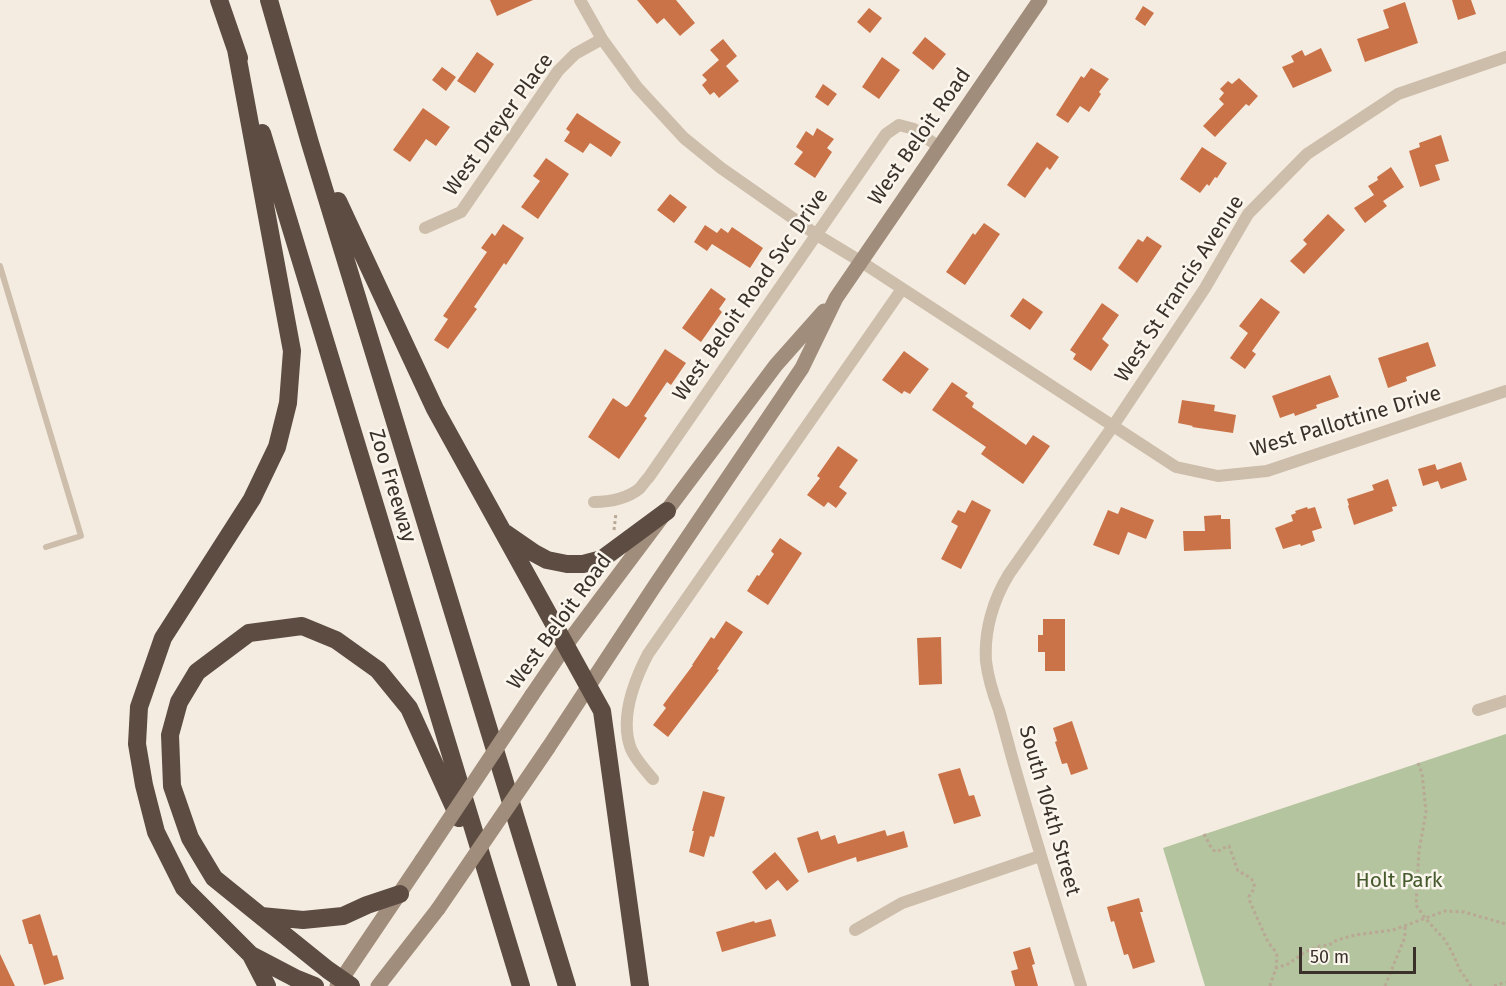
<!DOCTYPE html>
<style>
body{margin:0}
#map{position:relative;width:1506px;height:986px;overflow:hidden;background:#f4ece0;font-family:"Fira Sans",sans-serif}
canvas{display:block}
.scale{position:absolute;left:1299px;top:947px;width:117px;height:27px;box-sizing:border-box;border:3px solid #3a312a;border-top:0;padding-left:8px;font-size:18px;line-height:21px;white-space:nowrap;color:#3a312a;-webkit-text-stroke:4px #fbf6ed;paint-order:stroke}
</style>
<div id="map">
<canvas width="1506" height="986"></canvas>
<div class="scale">50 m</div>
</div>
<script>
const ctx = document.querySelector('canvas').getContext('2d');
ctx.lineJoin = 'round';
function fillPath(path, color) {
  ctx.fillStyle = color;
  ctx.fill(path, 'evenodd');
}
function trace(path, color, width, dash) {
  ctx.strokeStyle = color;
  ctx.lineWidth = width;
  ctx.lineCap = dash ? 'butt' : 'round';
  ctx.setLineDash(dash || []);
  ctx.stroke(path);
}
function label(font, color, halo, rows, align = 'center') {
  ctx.font = font + ' "Fira Sans",sans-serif';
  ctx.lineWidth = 5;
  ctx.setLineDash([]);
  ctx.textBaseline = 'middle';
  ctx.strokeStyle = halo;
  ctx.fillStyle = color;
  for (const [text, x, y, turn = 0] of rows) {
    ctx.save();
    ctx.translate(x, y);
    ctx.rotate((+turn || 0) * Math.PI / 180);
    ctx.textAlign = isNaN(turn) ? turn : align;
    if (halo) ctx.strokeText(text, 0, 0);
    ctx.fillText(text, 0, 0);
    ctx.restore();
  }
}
fillPath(new Path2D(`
 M1506,734V986H1205L1163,848Z`), '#b4c49e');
fillPath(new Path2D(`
 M490,0H533L497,16Z
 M637,0H676L695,23L680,36L664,18L657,24Z
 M1452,0H1471L1476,14L1458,20Z
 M1405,2L1418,43L1365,62L1357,39L1389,28L1383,10Z
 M1143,6L1154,13L1145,26L1135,19Z
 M869,8L882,18L870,33L857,22Z
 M925,37L946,54L933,70L912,53Z
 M723,39L737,56L726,66L739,81L719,98L714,92L710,95L702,85L707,80L702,75L719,60L710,50Z
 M1321,48L1332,71L1293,88L1282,67L1294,62L1291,56L1302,50L1305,56Z
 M477,52L494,64L475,93L457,81Z
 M882,57L900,70L879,99L862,87Z
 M442,67L456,77L446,91L432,80Z
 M1091,68L1109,79L1099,92L1101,94L1089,112L1080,106L1068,123L1056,115L1081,76L1084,78Z
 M1239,78L1258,96L1249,106L1246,104L1215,137L1203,126L1224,104L1219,99L1224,93L1220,89L1228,81L1232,84Z
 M823,84L837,94L828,106L815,97Z
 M423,108L450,127L436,146L426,139L410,162L393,150Z
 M577,113L621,142L611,157L590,143L583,153L564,141L570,132L566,129Z
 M817,128L834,139L827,148L832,152L815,178L794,164L803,152L796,147L806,131L813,136Z
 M1441,135L1449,161L1435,165L1440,180L1420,187L1409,151L1420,147L1419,143Z
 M1037,142L1059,157L1050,170L1047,167L1025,198L1007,185Z
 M1202,147L1227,163L1217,178L1215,177L1209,186L1207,184L1200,193L1180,179Z
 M546,158L569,174L538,219L521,207L540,181L533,176Z
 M1391,167L1404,187L1383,201L1387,206L1365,223L1354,208L1374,195L1368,186L1378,180L1377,177Z
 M670,194L687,207L674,223L657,210Z
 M1328,214L1345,230L1304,274L1290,261L1307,244L1303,240Z
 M984,223L1000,234L965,285L946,272L973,233L975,235Z
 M503,224L524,238L506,265L504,263L474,307L477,309L448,349L434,340L448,319L443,316L487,252L481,248L492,233L495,236Z
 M705,225L717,233L721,228L728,233L732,227L763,248L750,268L712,244L707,251L694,242Z
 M1147,236L1162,246L1137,283L1118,268L1138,239L1143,242Z
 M711,288L726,299L719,309L722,312L701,342L682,328Z
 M1023,298L1043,312L1030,330L1010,316Z
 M1261,298L1280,312L1252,351L1256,354L1245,369L1230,358L1248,333L1239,326Z
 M1102,303L1119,315L1102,339L1109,345L1091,371L1073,359L1076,354L1070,350Z
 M1428,342L1436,366L1406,377L1407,381L1388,388L1378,358Z
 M665,349L686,363L671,385L667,382L644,416L647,418L619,459L588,437L613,398L626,407L629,405Z
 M904,351L929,369L910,394L904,391L902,394L882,380Z
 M1330,375L1339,397L1316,405L1317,408L1295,416L1294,413L1280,418L1272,396Z
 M952,382L968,393L965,396L974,403L972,407L1026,445L1033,435L1050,446L1023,484L981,454L986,447L932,410Z
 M1182,400L1215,405L1214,411L1236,415L1233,433L1192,427L1193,426L1178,423Z
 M838,446L858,460L839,487L847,493L836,508L828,502L824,507L807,495L820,478L817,476Z
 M1461,462L1467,480L1441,489L1438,481L1423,486L1418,469L1435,464L1437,470Z
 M1388,479L1397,506L1392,507L1393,511L1354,525L1348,506L1349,505L1347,499L1374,490L1372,485Z
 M972,500L991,510L961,569L941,559L958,526L951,522L958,510L965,513Z
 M1121,507L1154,520L1146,539L1128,532L1119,555L1093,545L1108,510L1118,514Z
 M1307,507L1308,509L1315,507L1322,528L1312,531L1315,541L1301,546L1300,544L1283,549L1275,528L1293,521L1291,515L1296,513L1295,511Z
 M1221,515V519H1230L1231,549L1184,551L1183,531H1205L1204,516Z
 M780,538L802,553L768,605L747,591L757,575L759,576L774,554L771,551Z
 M1043,619H1065V671H1045V652H1038V635H1043Z
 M726,621L743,632L717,669L719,670L668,737L653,725L666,708L663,705L693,665H692L711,637L714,639Z
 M941,637L942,684L919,685L917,638Z
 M1072,721L1088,769L1071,775L1067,763L1062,764L1055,742L1057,741L1053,728Z
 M960,768L969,796L974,795L981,816L954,824L938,774Z
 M703,791L725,797L714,837L710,836L704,857L689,852L694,831H692Z
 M885,830L887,836L904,831L908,847L857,862L856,857L808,873L797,838L818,831L821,840L835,835L838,844Z
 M775,852L799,881L787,891L778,880L766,890L752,872Z
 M1139,898L1143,912H1140L1155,962L1133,969L1128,954L1124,955L1114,921L1111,922L1107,907Z
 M40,914L53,956L57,955L64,979L44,985L32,944H29L22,920Z
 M771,919L776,936L722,952L716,932L754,921L755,923Z
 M1030,947L1035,964L1032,965L1038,986H1015L1011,971L1018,969L1013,952Z
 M0,954L15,986H0Z`), '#ca7348');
trace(new Path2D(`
 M614,530L616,513
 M1418,763L1422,773L1426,812L1419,851L1416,905L1425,918L1445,940L1452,952L1460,970L1471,986
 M1204,834L1212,849L1216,852C1221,850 1224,847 1229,846L1238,871C1250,877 1261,882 1249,896L1250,902L1268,942L1275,951L1277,956L1276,968
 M1270,986L1276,968L1288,964L1305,952L1320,946L1329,945L1337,940L1355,935L1393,930L1445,911L1464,912L1506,924
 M1385,986L1405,937V926
 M1494,986L1506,982`), '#b9a895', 3, [3, 3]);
trace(new Path2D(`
 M0,266L81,536L46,547`), '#cdbdab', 6);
trace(new Path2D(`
 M580,0L602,39L637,87L684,138L721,168L817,235L860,261L1176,467L1218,476L1267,471L1506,391
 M425,228L461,212L558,71L575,54L602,39
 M594,502C609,502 626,499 639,489C642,486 645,481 649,477L886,134L899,125L914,129L939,147
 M1478,710L1506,701
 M653,779C645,770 636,760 631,749C619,718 634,681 648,654L902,289
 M855,930L902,903L1040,856
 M1081,986C1057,909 1033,832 1011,754C1007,739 1003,724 999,710C993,694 988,678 986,661C984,631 993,600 1009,574L1113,426L1205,288L1248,214L1307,154L1398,94L1506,57`), '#cdbdab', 12);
trace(new Path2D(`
 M532,695L566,645L776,365L824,311
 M548,748L654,587L802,368L836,298L1040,0
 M337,986L422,860
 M378,986L438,909`), '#a18d7c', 15);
trace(new Path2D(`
 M219,0L239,58
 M269,0L310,143L567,986
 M236,49L292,351L288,403L277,447L252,499L163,638L139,707L137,744L144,785L156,832L184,888L251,955L295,978L315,986
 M262,133L521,986
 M338,201L435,409L602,711L640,986
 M505,533L534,553L547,560L567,564H583L602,559L667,511
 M261,916L303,920L343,916L367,905L400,894
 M251,955L267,986
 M351,986L328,970L261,916L214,878L190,838L172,786L170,735L179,702L197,672L249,633L302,626L336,640L378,670L409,708L459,818`), '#5c4c41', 18);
trace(new Path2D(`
 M422,860L532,695
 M438,909L548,748`), '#a18d7c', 15);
label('21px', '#3a312a', '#fbf6ed', [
 ["West Dreyer Place",499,125,-54],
 ["West Beloit Road",920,137,-55],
 ["West St Francis Avenue",1180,289,-57],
 ["West Beloit Road Svc Drive",751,295,-55],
 ["West Pallottine Drive",1346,422,-17],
 ["Zoo Freeway",392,486,73],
 ["West Beloit Road",560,622,-54],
 ["South 104th Street",1049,811,74]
]);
label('21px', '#455a2d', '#fbf6ed', [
 ["Holt Park",1399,881]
]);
</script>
